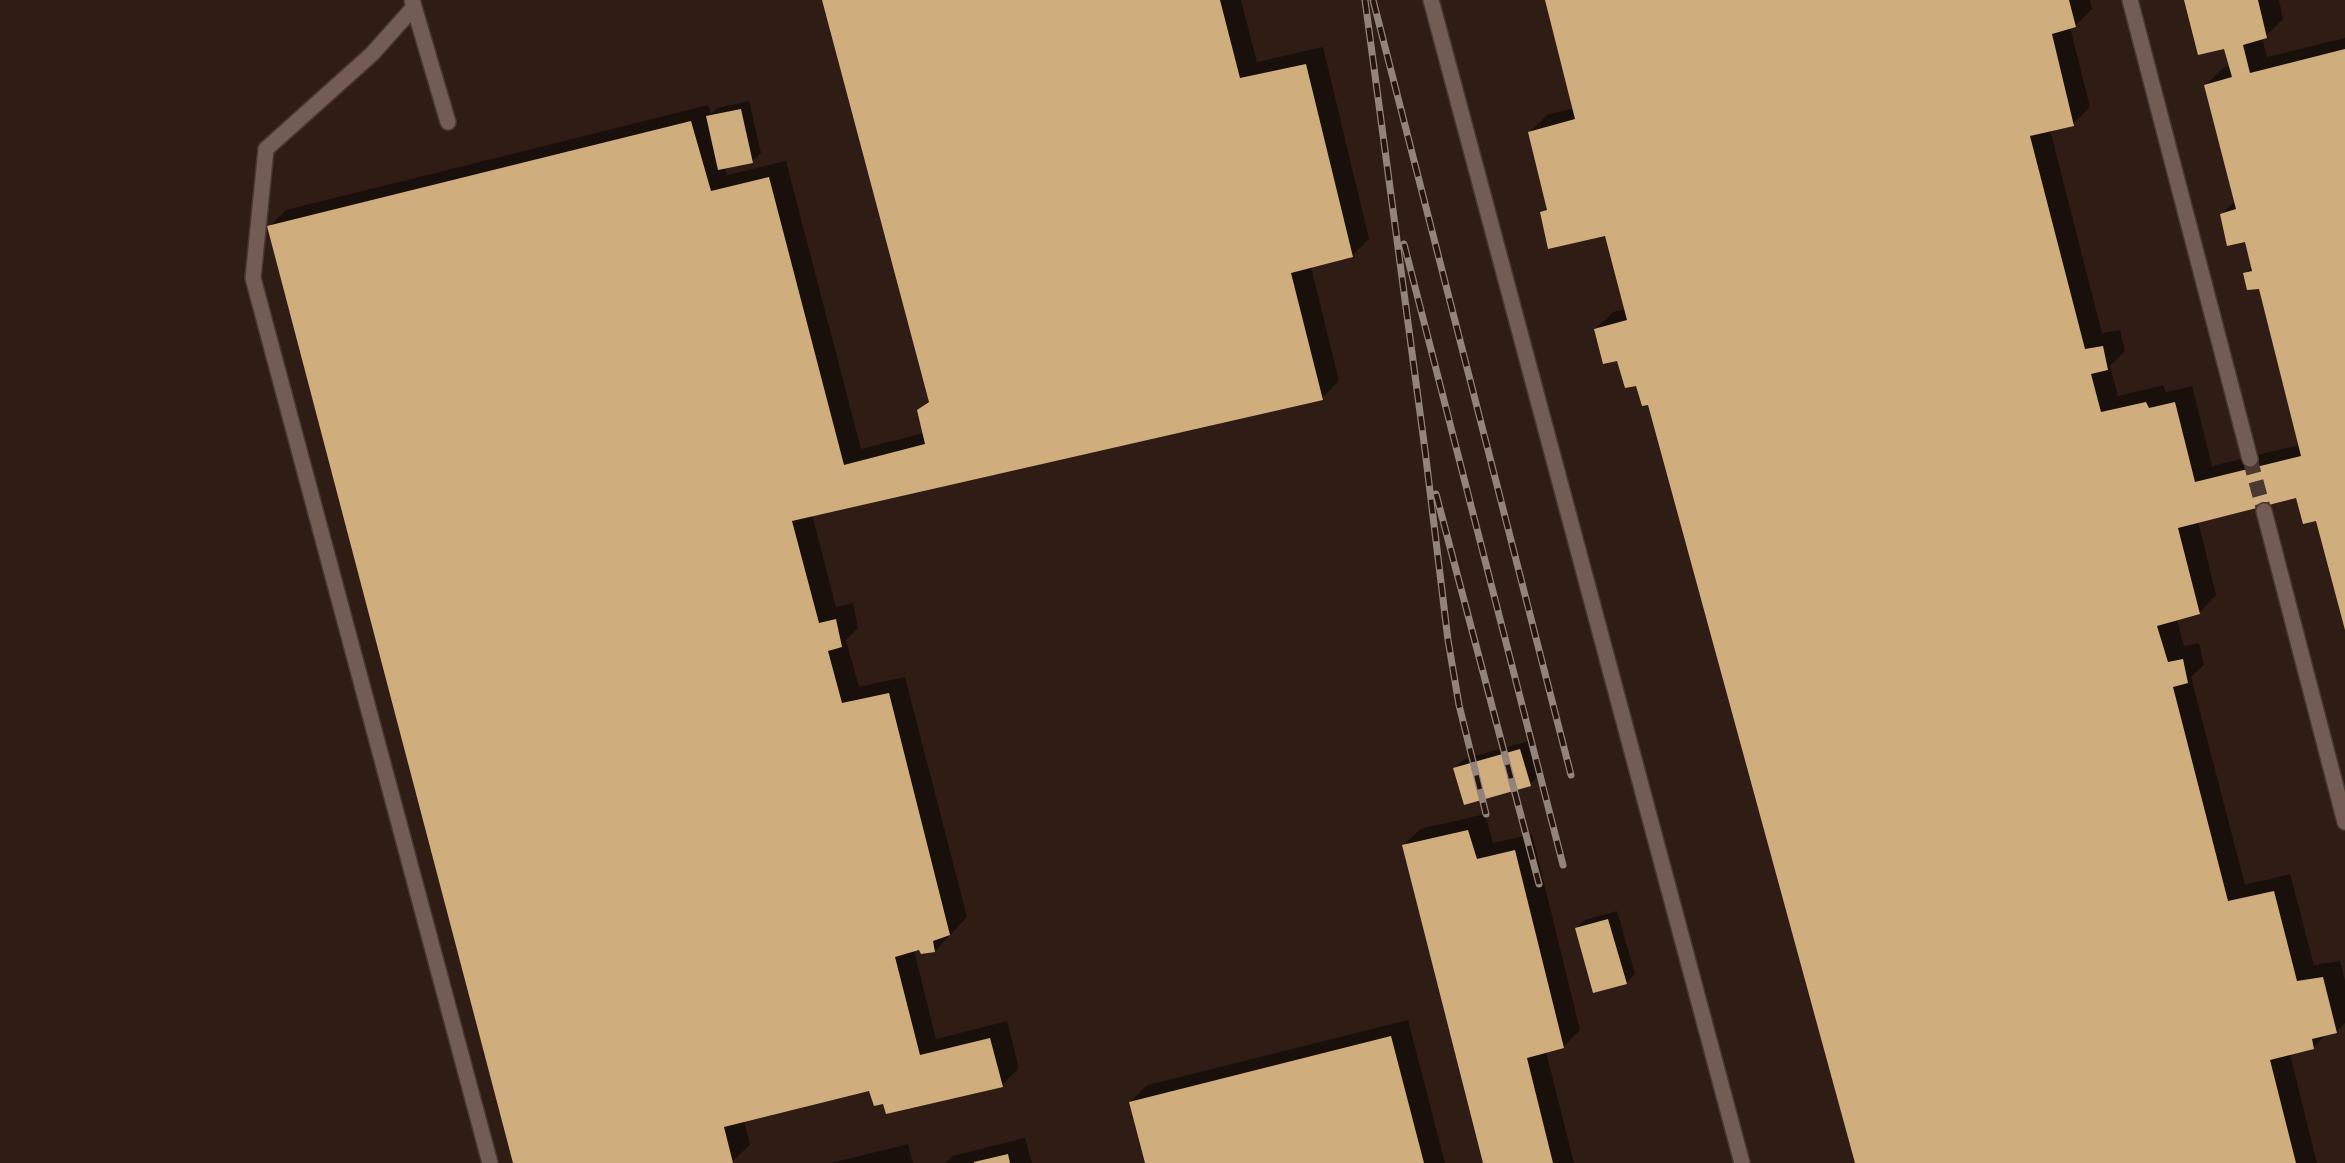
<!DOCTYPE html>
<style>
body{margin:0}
canvas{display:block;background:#2f1c15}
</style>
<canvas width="2345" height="1163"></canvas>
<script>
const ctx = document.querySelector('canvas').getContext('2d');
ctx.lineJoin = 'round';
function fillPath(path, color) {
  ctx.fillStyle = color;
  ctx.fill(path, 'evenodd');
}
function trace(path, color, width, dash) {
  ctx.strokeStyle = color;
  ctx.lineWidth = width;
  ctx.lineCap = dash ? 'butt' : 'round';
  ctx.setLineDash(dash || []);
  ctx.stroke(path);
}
fillPath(new Path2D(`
 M824,0H1241L1257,62L1323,47L1369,239L1352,256L1311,267L1339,381L1322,398L812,515L836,607L853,603L858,628L846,640L859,687L905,677L967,917L935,951L920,948L914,950L936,1039L1007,1021L1019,1068L1002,1085L884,1102L870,1090L744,1121L750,1145L730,1163H515L269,227L286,210L708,105L711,114L717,108L749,101L761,153L752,161L725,167L727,175L786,161L861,449L924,433L919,410L930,399Z
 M1547,0H2090L2092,9L2075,26L2070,27L2090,107L2073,124L2050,130L2102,333L2120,330L2125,351L2110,366L2118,396L2163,385L2166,392L2192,386L2212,466L2299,445L2260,287L2245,274L2252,266L2246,241L2222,214L2235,201L2205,86L2222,69L2230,66L2225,47L2185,0H2279L2283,19L2266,36L2262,38L2267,57L2345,38V627L2317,519L2297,496L2198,521L2216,595L2200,612L2177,619L2184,646L2199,643L2204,665L2191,677L2245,885L2290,874L2314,965L2340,961L2345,981V1023L2336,1032L2327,1034L2313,1048L2290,1054L2317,1163H1857L1649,404L1596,329L1613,312L1626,309L1606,234L1542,213L1548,207L1530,132L1547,115L1574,108Z
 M1529,741L1539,776L1530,784L1455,768L1464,759Z
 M1485,814L1493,843L1532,834L1580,1030L1563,1047L1546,1052L1574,1163H1485L1403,846L1420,829Z
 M1617,911L1635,974L1626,983L1576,928L1585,920Z
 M1408,1020L1445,1163H1146L1130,1102L1147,1085Z
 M1025,1138L1032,1163H945L953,1156Z
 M908,1144L913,1163H831Z`), '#0007');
fillPath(new Path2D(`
 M822,0H1220L1240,78L1306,64L1353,257L1291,273L1323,400L792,521L819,623L836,619L842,647L828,651L842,703L889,693L950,935L933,941L935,952L921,954L919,950L895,957L920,1055L990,1038L1003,1087L886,1114L883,1104L874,1106L869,1091L724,1127L733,1163H513L267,226L691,121L711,191L769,177L844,465L925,444L917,410L929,402Z
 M1545,0H2069L2076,27L2052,34L2074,126L2030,136L2085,349L2103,346L2108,370L2091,374L2101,412L2146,402L2149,408L2175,402L2195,482L2301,456L2259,289L2247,290L2243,273L2252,271L2245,242L2227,246L2220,214L2236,209L2204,85L2232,77L2224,49L2198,55L2184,0H2258L2267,38L2243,45L2250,73L2345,49V630L2316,521L2303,524L2296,498L2178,528L2200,614L2157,626L2168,662L2183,659L2188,683L2173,687L2228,901L2274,891L2297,981L2323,977L2337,1033L2312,1039L2314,1049L2270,1060L2296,1163H1855L1648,405L1642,406L1636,386L1625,388L1617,361L1603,364L1594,329L1627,320L1605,236L1548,249L1540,212L1547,210L1528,132L1575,119Z
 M741,109L753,163L718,170L706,116Z
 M1520,749L1531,786L1464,805L1453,768Z
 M1468,830L1477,859L1515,850L1564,1048L1527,1058L1553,1163H1483L1402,845Z
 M1608,919L1627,984L1593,993L1575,928Z
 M1391,1036L1424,1163H1145L1129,1102Z
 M1008,1154L1010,1163H974V1162Z`), '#cfad7d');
trace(new Path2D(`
 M2250,459L2264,511`), '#4a3831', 15, [15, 8]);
const minor = new Path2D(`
 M412,0L448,122
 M1431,0L1742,1163
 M2130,0L2250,459
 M414,7L372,54L266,149L253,278L490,1163
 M2264,511L2345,822`);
trace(minor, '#483733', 18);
trace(minor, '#735c53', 15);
const rail = new Path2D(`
 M1365,0L1425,450L1448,640L1459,705L1486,814
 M1373,0L1571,775
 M1404,244L1563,865
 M1436,494L1539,884`);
trace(rail, '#93837d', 7);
trace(rail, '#25130c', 4.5, [14]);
</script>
